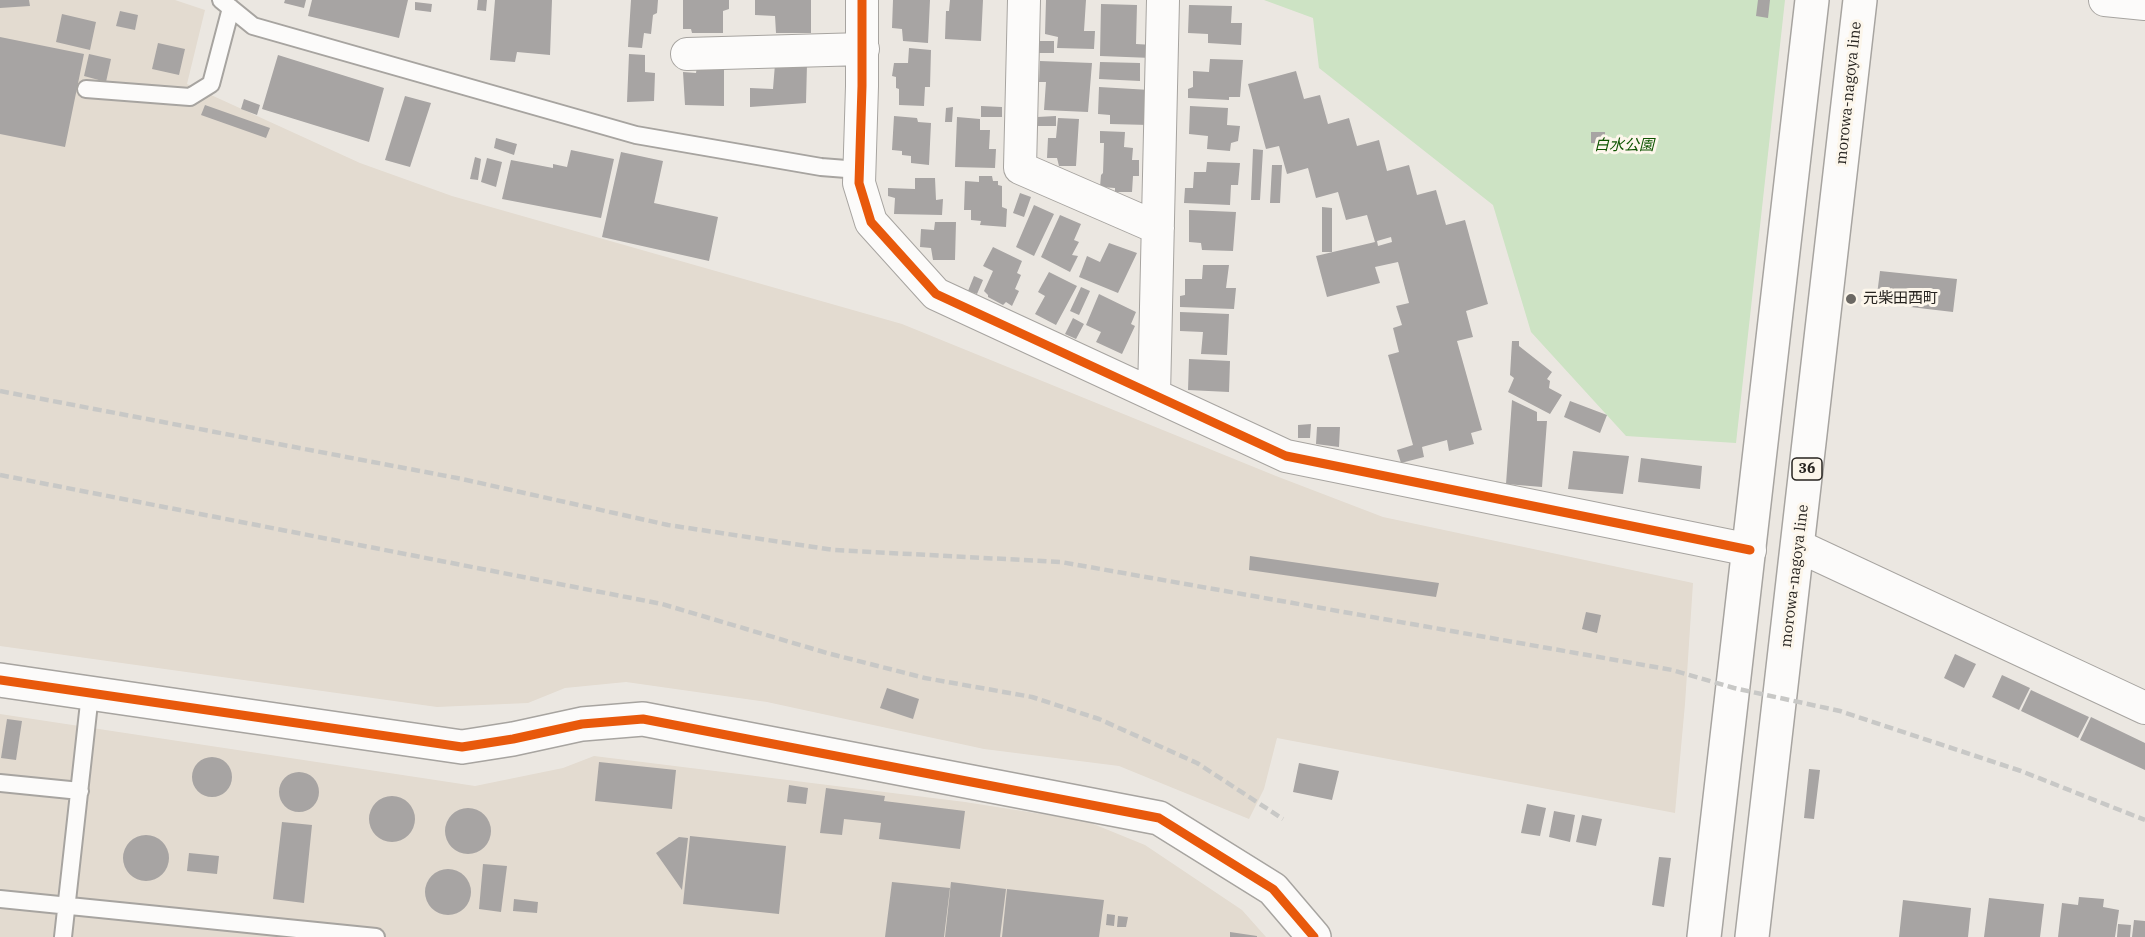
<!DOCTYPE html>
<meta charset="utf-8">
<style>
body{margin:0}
canvas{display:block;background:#ebe7e1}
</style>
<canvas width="2145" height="937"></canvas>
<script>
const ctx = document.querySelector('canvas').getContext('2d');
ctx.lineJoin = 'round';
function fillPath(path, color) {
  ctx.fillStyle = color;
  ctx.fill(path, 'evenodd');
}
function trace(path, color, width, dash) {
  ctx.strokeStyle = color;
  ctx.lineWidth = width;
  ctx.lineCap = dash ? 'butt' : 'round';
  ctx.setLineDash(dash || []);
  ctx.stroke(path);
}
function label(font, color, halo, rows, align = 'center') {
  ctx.font = font + ' "IBM Plex Serif","Noto Sans JP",serif';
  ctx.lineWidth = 6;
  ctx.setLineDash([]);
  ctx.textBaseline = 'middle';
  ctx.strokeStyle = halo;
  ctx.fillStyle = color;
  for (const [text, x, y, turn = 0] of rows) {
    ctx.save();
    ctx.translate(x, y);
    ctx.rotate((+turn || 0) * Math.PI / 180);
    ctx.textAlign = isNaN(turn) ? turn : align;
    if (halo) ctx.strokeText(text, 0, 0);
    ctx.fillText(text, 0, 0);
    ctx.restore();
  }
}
fillPath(new Path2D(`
 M0,0H175L205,10L187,84L360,163L452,196L902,324L1276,476L1383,517L1693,583L1685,704L1675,813L1277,738L1264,789L1249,819L1119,766L984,749L767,702L626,682L565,688L528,703L437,707L0,646Z
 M0,714L475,786L563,768L594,756L965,802L1086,821L1145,845L1242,910L1266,937H0Z`), '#e3dbd0');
fillPath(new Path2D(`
 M1264,0H1785L1736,443L1626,436L1531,332L1493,205L1319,68L1313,18Z`), '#cde3c4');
fillPath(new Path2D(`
 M0,0H29L30,6L0,8Z
 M285,0H306L304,8L284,3Z
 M312,0H408L399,38L308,16Z
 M478,0H487L486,11L477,10Z
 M495,0H552L550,55L517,52L515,62L490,60Z
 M631,0H658L657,13L653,15L651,34L644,33L642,48L628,47Z
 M683,0H729V9L723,11V33H692L691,29H683Z
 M755,0H811V33H776L775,16L755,15Z
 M893,0H930L928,43L903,41L902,29L892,28Z
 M950,0H983L981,41L945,39L946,11H949Z
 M1046,0H1086L1084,31H1095L1094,49L1057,48L1058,37L1045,34Z
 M1758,0H1770L1768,18L1756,16Z
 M415,2L432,4L431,12L415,10Z
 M1101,4L1137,5L1136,44L1153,45L1152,58L1100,56Z
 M1189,5L1232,6L1231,23H1242L1241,45L1208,43V34L1188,33Z
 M120,11L138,15L135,30L116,26Z
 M62,14L96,22L90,50L56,42Z
 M0,37L84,54L65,147L0,134Z
 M1037,41H1054V53H1037Z
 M158,43L185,49L179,75L152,69Z
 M909,48L931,50L930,87H925L924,106L899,105V89L896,88V77L892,76L894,63H908Z
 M89,54L111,59L106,82L84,76Z
 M629,54L645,55V72L655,73L654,101L627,102Z
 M278,55L384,88L369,142L262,109Z
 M1210,59L1243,60L1240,97H1229V100L1188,98V89L1193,87V71L1209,72Z
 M1040,61L1092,63L1088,112L1044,110L1046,82H1039Z
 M1100,62L1140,63V81L1099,79Z
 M724,64V106L685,105L683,72L696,73L697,66Z
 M775,64H807L806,103L750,107V88L773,89Z
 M1296,71L1304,99L1320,95L1328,124L1349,118L1357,146L1379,140L1387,171L1409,165L1417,195L1436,190L1446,225L1465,220L1488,304L1466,311L1473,337L1457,341L1482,430L1471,433L1474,444L1449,451L1447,440L1422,447L1424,457L1401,463L1397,450L1413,445L1388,355L1399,352L1393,328L1402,325L1396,306L1409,303L1398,262L1375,267L1380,283L1327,297L1316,256L1375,242L1367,215L1346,220L1338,192L1316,198L1308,168L1287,174L1279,146L1266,149L1248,84ZM1391,237L1392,242L1378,246L1377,241Z
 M1099,87L1150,90L1149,125L1110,124V115L1098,114Z
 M405,96L431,103L410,167L385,160Z
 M244,99L260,105L257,115L241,109Z
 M205,105L270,128L266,138L201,115Z
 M981,106L1002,107V117H981Z
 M1190,106L1228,108L1227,125L1240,126L1238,141L1231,143L1230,151L1207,149L1208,136L1189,134Z
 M953,107L952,122H945L946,108Z
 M894,116L917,118L918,122L931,123L929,165L911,163V156L902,155V151L892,150Z
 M1056,116V126H1038L1037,117Z
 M957,117L980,119V130H990L989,149H996L995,168L955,167Z
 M1058,118L1079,119L1076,166H1059L1057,158H1047L1048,138H1056Z
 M1100,131L1125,132L1124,147L1133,148L1132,160H1139V176H1133L1132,192H1115V188L1100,187L1101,175L1103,173L1104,143H1100Z
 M1591,132H1605V144L1591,143Z
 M496,138L517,144L514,155L494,148Z
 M1253,149L1263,150L1260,200H1251Z
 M571,150L614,159L601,218L502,199L511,160L553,168V164L567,167Z
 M621,152L663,161L654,203L718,217L709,261L602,237Z
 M475,157L481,159L478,180L470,179Z
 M487,158L502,162L496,187L481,182Z
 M1207,162L1240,163L1238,185H1231L1230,205L1184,203L1185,188H1193L1194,172H1206Z
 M1272,165H1282L1280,203H1270Z
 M979,176H992L993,181H998V185L1002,186V207L1007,209L1006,227L980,225L981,221L971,220V210H964L965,181L979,182Z
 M915,178H935L936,200L943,199L942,215L894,214L895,198L888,196V188L915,189Z
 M1020,193L1031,197L1024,217L1013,213Z
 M1034,205L1054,214L1034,256L1016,247Z
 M1322,207L1332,208V252H1322Z
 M1189,210L1236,212L1233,251L1202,250L1201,243L1189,242Z
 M1060,215L1081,224L1074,240L1079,242L1072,255L1078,256L1070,272L1041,257Z
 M935,222H956L955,260H933L931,248L920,247L921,229L934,230Z
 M1109,243L1137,253L1118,293L1079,277L1087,256L1100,262Z
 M993,247L1022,261L1017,273L1021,275L1015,289L1019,291L1012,306L1006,302L1003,305L988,297V295L984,291L993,271L983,266Z
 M1203,265H1229L1226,288H1236L1234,309L1180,307V296L1185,295V279H1202Z
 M1880,271L1957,279L1953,312L1876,303Z
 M1049,272L1077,286L1056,325L1035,314L1045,296L1038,292Z
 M974,276L983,280L977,294L968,291Z
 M1081,287L1090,291L1079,315L1070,311Z
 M1099,294L1136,312L1131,324L1135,326L1122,354L1096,342L1101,332L1086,325Z
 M1180,312L1229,314L1227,355L1201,354L1203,332L1180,331Z
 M1073,318L1084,324L1076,339L1065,334Z
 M1512,341H1519V346L1552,372L1547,379L1550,381L1549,388L1562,395L1550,414L1508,392L1514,378L1510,375Z
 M1189,359L1230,361L1229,392L1188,390Z
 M1512,400L1537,412V421H1547L1542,487L1506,484Z
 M1570,401L1607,415L1600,433L1564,417Z
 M1311,424L1310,438H1298V425Z
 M1317,427H1340L1339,447L1316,444Z
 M1573,451L1629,456L1623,494L1568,489Z
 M1641,458L1702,466L1700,489L1638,482Z
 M1250,556L1439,583L1436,597L1249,570Z
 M1586,612L1601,615L1597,633L1582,629Z
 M1955,654L1976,664L1964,688L1944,678Z
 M2002,675L2030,688L2019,710L1992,697Z
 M887,688L919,699L913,719L880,708Z
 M2031,690L2089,717L2078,738L2021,711Z
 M2091,717L2145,743V770L2080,740Z
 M7,719L22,721L16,760L1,758Z
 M192 777a20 20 0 1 1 40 0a20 20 0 1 1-40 0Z
 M599,762L676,770L672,809L595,801Z
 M1299,763L1339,771L1332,800L1293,792Z
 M1809,769L1820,770L1814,819L1804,818Z
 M279 792a20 20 0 1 1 40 0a20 20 0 1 1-40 0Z
 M789,785L808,788L806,804L787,802Z
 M826,788L885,796L884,801L965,811L960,849L879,839L881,823L844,819L842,835L820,833Z
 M369 819a23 23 0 1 1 46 0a23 23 0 1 1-46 0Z
 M1527,804L1546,808L1540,836L1521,833Z
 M445 831a23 23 0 1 1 46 0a23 23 0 1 1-46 0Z
 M1554,811L1575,815L1570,842L1549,837Z
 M1582,815L1602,819L1596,846L1576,842Z
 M282,822L312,825L304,903L273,899Z
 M123 858a23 23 0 1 1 46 0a23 23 0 1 1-46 0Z
 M690,836L786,846L779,914L683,904Z
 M679,837L688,838L682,890L656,853Z
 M189,853L219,856L217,874L187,871Z
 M1659,857L1671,858L1664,907L1652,905Z
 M483,864L507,866L501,912L479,909Z
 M425 892a23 23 0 1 1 46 0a23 23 0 1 1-46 0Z
 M892,882L950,888L944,937H885Z
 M951,882L1006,889L1000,937H945Z
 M1007,889L1104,900L1099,937H1002Z
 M2079,897L2104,899L2103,907L2119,910L2115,937H2058L2062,903L2078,905Z
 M1989,898L2044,904L2040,937H1984Z
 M514,899L538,902L537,913L513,911Z
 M1903,900L1971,908L1968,937H1899Z
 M1107,914L1115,915L1114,926L1106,925Z
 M1118,916L1128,917L1126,927H1117Z
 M2134,920L2145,921V937H2132Z
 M2118,924L2131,925L2130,937H2117Z
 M1230,932L1257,936V937H1230Z`), '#a7a4a3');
const service = new Path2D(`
 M221,0L253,26L636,135L821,167L859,170
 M86,89L190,97L211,84L231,8
 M0,783L80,791
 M0,899L376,937
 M63,937L90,694`);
const minor = new Path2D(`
 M862,0V86L859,183L871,222L936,294L1286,456L1750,550
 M1024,0L1020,168L1158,228
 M2105,0L2145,4
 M687,54L863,49
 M1154,395L1163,0
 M1798,546L2145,708`);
const tertiary = new Path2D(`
 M0,680L462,747L513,739L582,724L643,719L1159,818L1273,889L1314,937`);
const primary = new Path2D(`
 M1704,937L1812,0
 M1752,937L1860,0`);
trace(service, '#a7a4a0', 20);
trace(minor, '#a7a4a0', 34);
trace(tertiary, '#a7a4a0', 36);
trace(primary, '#a7a4a0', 36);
trace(service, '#fcfbfa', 16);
trace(minor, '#fcfbfa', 32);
trace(tertiary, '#fcfbfa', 33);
trace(primary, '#fcfbfa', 33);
trace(new Path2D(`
 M0,391L462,479L668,525L834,550L1061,562L1672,670L1734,688L1840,711L2021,771L2145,820
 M0,475L662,604L827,653L925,678L1032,697L1099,719L1197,763L1283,819`), '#c8c8c6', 4.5, [9, 4.5]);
trace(new Path2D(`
 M862,0V86L859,183L871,222L936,294L1286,456L1750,550
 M0,680L462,747L513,739L582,724L643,719L1159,818L1273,889L1314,937`), '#e8590c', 9);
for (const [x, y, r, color] of [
 [1851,299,6,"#6b6863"]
]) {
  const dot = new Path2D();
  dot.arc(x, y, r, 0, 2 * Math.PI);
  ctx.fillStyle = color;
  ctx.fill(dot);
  trace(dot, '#fcf6eb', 2);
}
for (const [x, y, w] of [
 [1807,469,30]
]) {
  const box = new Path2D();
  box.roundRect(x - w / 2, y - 11, w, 22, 4.5);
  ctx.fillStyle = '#fcf6eb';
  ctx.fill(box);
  trace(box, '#26231f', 1.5);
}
label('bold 14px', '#26231f', null, [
 ["36",1807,469]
]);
label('15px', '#26231f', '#fcf6eb', [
 ["morowa-nagoya line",1849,93,-84],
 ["morowa-nagoya line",1795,576,-83]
]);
label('italic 15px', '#0d5400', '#fcf6eb', [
 ["白水公園",1624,146]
]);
label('15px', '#26231f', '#fcf6eb', [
 ["元柴田西町",1863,299]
], 'left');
</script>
